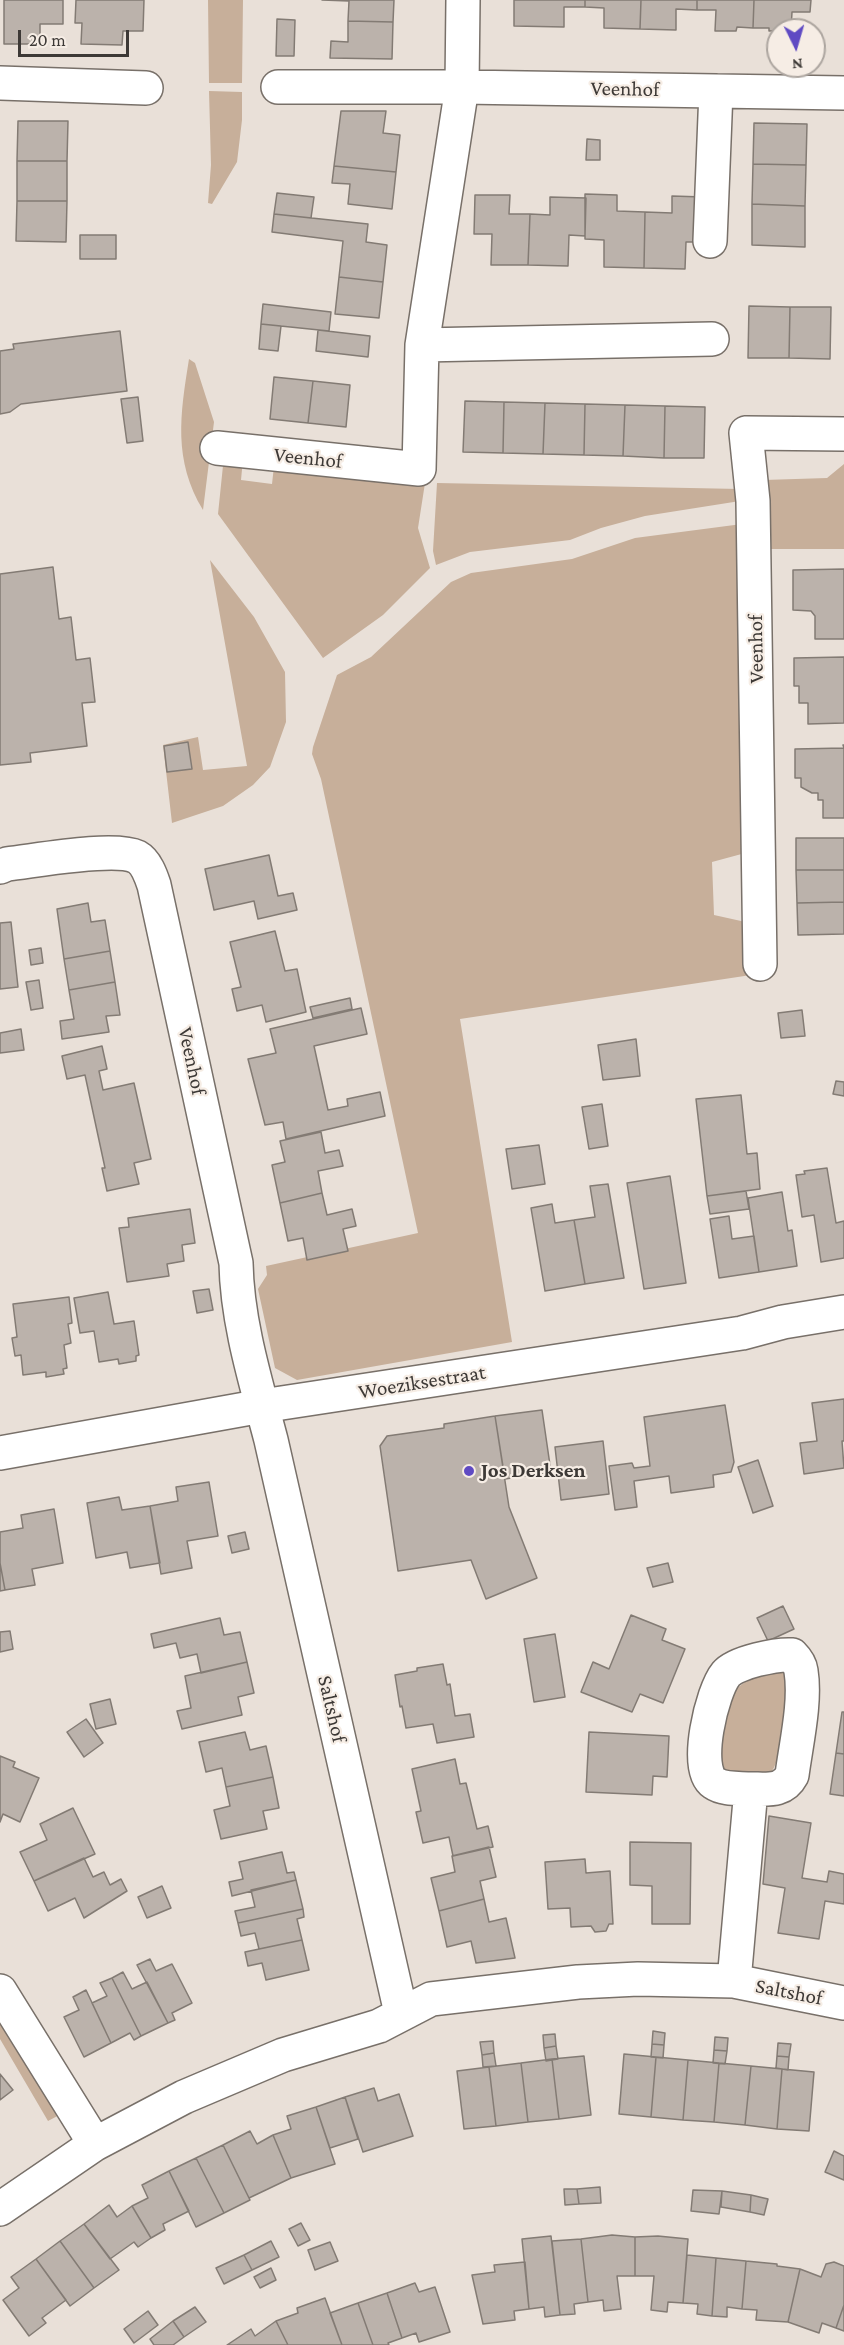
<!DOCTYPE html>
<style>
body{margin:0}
#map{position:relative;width:844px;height:2345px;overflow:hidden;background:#e9e0d8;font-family:"Crimson Pro",serif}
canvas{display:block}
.north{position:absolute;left:766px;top:18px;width:60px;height:60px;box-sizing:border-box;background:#f6ede5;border:2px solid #aca59f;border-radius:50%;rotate:175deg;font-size:16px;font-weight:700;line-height:24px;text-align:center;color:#3d3936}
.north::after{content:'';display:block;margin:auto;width:21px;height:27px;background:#5f4ac3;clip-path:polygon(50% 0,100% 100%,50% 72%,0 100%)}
.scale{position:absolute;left:18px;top:30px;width:111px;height:27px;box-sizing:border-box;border:3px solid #3d3936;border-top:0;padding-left:8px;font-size:18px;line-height:21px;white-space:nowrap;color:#3d3936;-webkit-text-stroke:4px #f6ede5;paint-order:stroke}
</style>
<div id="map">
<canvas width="844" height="2345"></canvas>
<div class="north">N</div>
<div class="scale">20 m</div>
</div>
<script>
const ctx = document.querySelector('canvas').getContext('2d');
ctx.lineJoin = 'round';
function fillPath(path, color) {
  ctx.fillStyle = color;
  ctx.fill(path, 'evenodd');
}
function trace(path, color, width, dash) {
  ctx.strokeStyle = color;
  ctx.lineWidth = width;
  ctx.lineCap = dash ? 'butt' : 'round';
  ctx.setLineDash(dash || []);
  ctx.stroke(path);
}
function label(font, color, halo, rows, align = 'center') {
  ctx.font = font + ' "Crimson Pro",serif';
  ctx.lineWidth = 4.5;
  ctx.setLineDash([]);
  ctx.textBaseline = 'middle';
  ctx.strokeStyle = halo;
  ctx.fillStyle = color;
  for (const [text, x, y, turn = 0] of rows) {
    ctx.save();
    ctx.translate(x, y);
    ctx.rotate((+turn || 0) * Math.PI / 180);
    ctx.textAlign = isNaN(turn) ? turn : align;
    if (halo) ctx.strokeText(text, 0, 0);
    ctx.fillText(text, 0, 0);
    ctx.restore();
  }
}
fillPath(new Path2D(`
 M208,0H243L242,83H209Z
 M209,91L242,92V120L237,162L212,204L208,203L211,165Z
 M189,359L195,363L214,422L203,510C173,460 180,415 189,359Z
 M224,456L243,459L241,480L272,484L274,466L425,483L418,528L430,568L383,615L323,658L218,514Z
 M844,464V549H767L764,480L827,478Z
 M437,483L740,489V501L645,516L601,528L570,540L470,552L436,565L433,551Z
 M742,524L749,852L712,862L714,915L750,923L751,975L460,1019L512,1342L297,1380L275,1368L258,1289L267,1275L266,1266L418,1233L321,779L312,754L313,747L337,675L371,657L451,582L471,573L572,559L635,538Z
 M210,560L254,617L285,672L286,722L270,767L253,785L223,806L172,823L163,745L198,737L203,770L247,766Z
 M774,1670L785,1672L788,1683C785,1705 784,1760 769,1775L724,1772L720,1759L723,1724L736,1689L745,1682Z
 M0,2011L65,2112L48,2121L0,2039Z`), '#c7af9a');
const building = new Path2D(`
 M4,0H63V24H40V44H4Z
 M76,0H144L143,31H123L122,45L81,44L82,23H75Z
 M322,0H394L393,22L348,21L349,1Z
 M514,0H585V7H564V27L514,26Z
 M585,0H641L640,29L604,28V8L585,7Z
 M641,0H697V10L676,9V30L640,29Z
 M697,0H754L753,28L737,27L736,31H715L716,10H697Z
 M754,0H811L810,12H792L791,30L769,31V28H753Z
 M277,19L295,20L294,56H276Z
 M348,21L393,22L392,59L330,58L331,41L348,42Z
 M341,111H386L383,133L400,135L396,172L334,166Z
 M18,121H68L67,161H17Z
 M754,123L807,124L806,165L753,164Z
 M587,139L600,140V160H586Z
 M17,161H67V201H17Z
 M753,164L806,165L805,206L752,204Z
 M334,166L396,172L392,209L348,204L350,184L332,183Z
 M277,193L314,197L311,218L274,214Z
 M585,194L617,195V211L645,212L644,268L604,267V240L585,239Z
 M475,195H510L509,214H530L528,265H491L492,234H474Z
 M672,196L703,197L702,242H686L685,269L644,268L645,212L672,213Z
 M550,197L586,198L585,236L569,235L568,266L528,265L530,214L550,215Z
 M17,201H67L66,242L16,241Z
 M752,204L805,206V247L752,245Z
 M274,214L368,224L366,242L387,245L383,282L339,277L343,241L272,232Z
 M80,235H116V259H80Z
 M339,277L383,282L379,318L335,314Z
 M263,304L331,312L329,331L261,324Z
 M749,306L790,307L789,358H748Z
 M790,307H831L830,359L789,358Z
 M261,324L281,326L278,351L259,349Z
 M318,330L370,336L368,357L316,351Z
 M120,331L127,391L21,404L10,412L0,414V351L14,349L13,344Z
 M274,377L313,381L308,423L270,419Z
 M313,381L350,385L346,427L308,423Z
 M138,397L143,441L127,443L121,399Z
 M465,401L504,402L503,453L463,452Z
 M504,402L545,403L543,454L503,453Z
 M545,403L585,404L584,455L543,454Z
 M585,404L625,405L623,456L584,455Z
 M625,405L665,406L664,458L623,456Z
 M665,406L705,407L704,458H664Z
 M53,567L59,619L71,617L76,660L90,658L95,702L82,703L87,746L30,753L31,762L0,765V574Z
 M844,569V639H815V616L811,611L793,610V570Z
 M844,657V723L808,724V703H799V686H794V658Z
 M188,742L192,769L167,772L164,746Z
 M843,745H844V818H823V800H818V793H812L801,787V778H795V749L844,748Z
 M796,838H844V870H796Z
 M269,855L278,896L293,893L297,910L258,919L254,901L214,910L205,869Z
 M796,870H844V902L797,903Z
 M844,902V934L798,935L797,903Z
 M88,903L91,922L105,920L110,951L64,959L57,909Z
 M11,922L18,987L0,989V923Z
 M275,931L285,971L297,969L306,1012L266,1022L262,1005L237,1011L232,989L241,987L230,942Z
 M41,948L43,963L31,965L29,950Z
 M110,951L115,982L69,990L64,959Z
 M39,980L43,1008L31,1010L26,982Z
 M115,982L120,1015L106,1016L109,1032L62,1039L60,1021L74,1019L69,990Z
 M350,998L352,1009L313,1018L310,1007Z
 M361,1008L367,1034L314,1046L328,1110L348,1106L347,1099L380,1092L385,1116L286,1139L283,1122L265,1125L248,1059L276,1053L270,1029Z
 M802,1010L805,1036L781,1038L778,1013Z
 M21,1029L24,1050L0,1053V1033Z
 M636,1039L640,1076L603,1080L598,1045Z
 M102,1046L107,1069L99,1071L103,1090L134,1083L151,1159L134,1163L139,1184L107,1191L102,1168H105L85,1075L67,1079L62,1056Z
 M836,1081L844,1082V1096L833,1094Z
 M741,1095L747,1154L757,1153L760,1189L707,1196L696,1099Z
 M602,1104L608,1146L589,1149L582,1107Z
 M321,1132L325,1153L339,1150L343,1166L318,1171L322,1193L280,1203L272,1165L285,1162L280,1141Z
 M539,1145L545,1184L512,1189L506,1149Z
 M827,1168L836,1223L844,1221V1258L821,1262L814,1215L802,1217L796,1175L805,1174L804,1171Z
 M670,1176L686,1283L644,1289L627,1183Z
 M608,1184L624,1278L585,1284L574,1220L595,1217L590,1186Z
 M746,1191L749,1209L710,1214L707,1196Z
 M782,1192L788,1231L792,1230L797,1266L759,1272L748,1198Z
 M322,1193L327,1215L352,1209L356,1226L343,1229L348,1251L307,1260L303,1238L288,1241L280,1203Z
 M552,1204L555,1223L574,1220L585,1284L545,1291L531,1208Z
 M190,1209L195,1243L182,1245L184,1261L167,1264L169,1276L127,1282L119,1228L129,1227L128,1218Z
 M729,1216L732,1239L754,1236L759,1272L719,1278L710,1219Z
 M209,1289L213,1310L197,1313L193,1291Z
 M108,1292L114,1324L134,1321L139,1355L136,1356V1361L119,1364L118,1359L99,1362L94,1331L80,1333L74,1298Z
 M69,1297L72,1323L68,1324L71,1343L64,1345L67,1368L63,1369L64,1374L46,1377V1372L23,1375L21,1355L15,1356L12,1338L17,1337L13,1304Z
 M844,1399V1441H842L844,1468L804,1474L800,1443L817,1441L812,1403Z
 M725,1405L734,1462L731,1472L713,1475L714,1487L671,1493L669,1476L634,1481L637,1507L615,1510L609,1466L632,1463L634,1468L650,1466L644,1417Z
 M542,1410L551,1472L505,1479L495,1416Z
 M495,1416L509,1507L537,1578L486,1599L471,1560L398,1571L380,1446L387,1436L444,1428V1424Z
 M603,1441L609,1494L561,1500L555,1447Z
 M758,1460L773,1506L753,1513L738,1467Z
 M209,1482L218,1536L187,1541L192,1568L161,1574L150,1506L178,1501L176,1487Z
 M119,1497L122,1510L150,1506L160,1563L130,1568L127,1552L96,1558L87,1503Z
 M54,1509L63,1563L32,1569L35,1585L5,1590L0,1563V1532L23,1528L21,1515Z
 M245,1532L249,1549L232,1553L228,1536Z
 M0,1563L5,1590L0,1591Z
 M668,1563L673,1582L653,1587L647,1568Z
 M783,1606L794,1629L768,1641L757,1618Z
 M631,1615L666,1629L662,1640L685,1649L663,1703L640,1694L632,1712L581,1692L593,1662L609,1669Z
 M220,1618L224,1635L240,1632L247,1662L201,1673L197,1654L180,1658L176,1643L154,1648L151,1634Z
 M10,1631L13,1649L0,1652V1632Z
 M555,1634L565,1697L534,1702L524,1639Z
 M247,1662L254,1693L238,1697L242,1715L182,1729L177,1711L191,1708L185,1676Z
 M443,1664L447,1685L450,1684L455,1716L470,1714L474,1737L437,1743L433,1724L406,1728L402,1706L400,1707L395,1675L417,1671V1668Z
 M110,1699L116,1724L96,1729L90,1704Z
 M842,1712H844V1754L836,1753Z
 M86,1719L103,1743L84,1757L67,1732Z
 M245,1732L250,1750L266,1746L273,1777L226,1787L222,1768L206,1772L199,1742Z
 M589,1732L669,1736L667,1777L653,1776L652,1795L586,1792Z
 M836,1753L844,1754V1796L830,1794Z
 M0,1756L15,1762L13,1767L39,1778L20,1822L3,1814L0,1822Z
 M455,1759L460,1784L466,1783L477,1829L488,1826L493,1847L453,1856L449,1837L423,1843L416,1812L421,1811L412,1769Z
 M273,1777L279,1808L263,1811L267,1829L221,1839L214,1810L230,1806L226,1787Z
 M73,1808L95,1854L34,1881L20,1852L47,1840L40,1824Z
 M769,1816L811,1823L802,1878L827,1882L829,1871L844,1874V1904L825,1901L819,1939L778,1933L785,1888L763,1884Z
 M630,1842L691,1843L690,1924H652V1886L630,1885Z
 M489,1847L496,1877L480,1881L484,1899L439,1911L431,1878L455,1872L452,1856Z
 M282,1852L287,1873L294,1872L296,1880L232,1896L229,1882L243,1879L239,1862Z
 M84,1858L93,1877L104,1872L110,1885L121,1879L127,1891L84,1918L75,1898L48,1911L34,1881Z
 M585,1859L586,1873L610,1871L613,1924H609L606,1931L595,1932L591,1926L571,1927L570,1908L548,1909L545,1862Z
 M296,1880L303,1909L238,1923L235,1911L255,1907L251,1890Z
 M162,1886L171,1908L147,1918L138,1897Z
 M484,1899L489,1922L506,1918L515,1958L476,1963L471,1941L447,1947L439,1911Z
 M303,1909L304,1917L297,1919L302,1940L259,1949L255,1933L241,1936L238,1923Z
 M302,1940L309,1970L266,1980L262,1963L248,1966L245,1952Z
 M150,1959L156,1971L172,1964L192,2003L172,2013L175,2020L168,2023L137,1965Z
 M123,1972L132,1989L147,1982L168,2023L141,2036L112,1978Z
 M112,1978L141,2036L134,2040L130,2033L111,2043L92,2003L107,1996L100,1983Z
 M86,1990L111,2043L84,2057L64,2017L79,2010L73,1997Z
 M653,2031L665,2033L664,2045L652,2044Z
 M555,2034L556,2046L544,2048L543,2035Z
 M715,2037L728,2038L727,2051L714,2050Z
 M493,2041L494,2053L482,2055L480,2042Z
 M778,2043L791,2044L789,2057L777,2056Z
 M652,2044L664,2045L663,2058L651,2057Z
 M556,2046L558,2059L546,2061L544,2048Z
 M714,2050L727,2051L725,2064L713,2063Z
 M494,2053L496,2066L483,2067L482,2055Z
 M624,2054L656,2057L651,2117L619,2114Z
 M584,2056L591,2115L559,2119L552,2059Z
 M777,2056L789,2057L788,2070L776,2068Z
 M656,2057L688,2060L683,2120L651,2117Z
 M552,2059L559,2119L528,2122L521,2063Z
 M688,2060L719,2063L714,2122L683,2120Z
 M521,2063L528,2122L496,2126L489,2067Z
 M719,2063L751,2066L745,2125L714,2122Z
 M751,2066L782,2069L777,2129L745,2125Z
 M489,2067L496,2126L464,2129L457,2071Z
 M782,2069L814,2072L809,2131L777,2129Z
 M0,2074L13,2090L0,2100Z
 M374,2088L378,2101L399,2094L413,2136L363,2152L345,2097Z
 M345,2097L358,2139L330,2148L316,2107Z
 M316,2107L335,2164L291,2178L273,2135L291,2129L287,2116Z
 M250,2131L257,2144L273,2135L291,2178L249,2198L223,2145Z
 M223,2145L250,2200L224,2213L196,2158Z
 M834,2151L844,2156V2180L825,2172Z
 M196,2158L224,2213L196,2227L169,2171Z
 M169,2171L189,2211L163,2224L165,2230L151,2238L132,2206L148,2198L142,2185Z
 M600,2187L601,2203L579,2204L577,2189Z
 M564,2189H577L579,2204L565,2205Z
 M693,2190L722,2191L719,2214L691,2211Z
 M722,2191L751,2195L750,2212L721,2207Z
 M751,2195L768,2199L764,2215L750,2212Z
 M109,2205L117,2217L132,2206L151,2238L138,2247L134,2242L110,2259L84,2224Z
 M301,2223L310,2240L298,2246L289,2229Z
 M84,2224L119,2270L94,2288L60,2241Z
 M612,2235L635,2237V2276H617L621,2309L604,2311L603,2300L588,2302L581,2239Z
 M551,2236L560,2315L545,2317L544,2307L529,2309L522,2239Z
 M658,2236L688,2239L683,2303L668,2302L667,2312L651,2310L654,2276H635V2237Z
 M581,2239L588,2302L574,2304L575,2314L560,2315L552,2241Z
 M60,2241L94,2288L70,2306L36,2259Z
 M271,2241L279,2257L252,2270L244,2255Z
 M330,2242L338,2261L315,2270L308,2250Z
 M244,2255L252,2270L224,2284L216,2268Z
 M687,2255L716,2258L712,2316L697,2314L698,2304L683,2303Z
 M716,2258L746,2261L742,2309L727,2307V2317L712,2316Z
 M36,2259L66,2300L42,2318L46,2323L29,2336L3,2300L19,2288L11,2277Z
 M746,2261L777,2264V2266L800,2269L788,2322L756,2320L757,2310L742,2309Z
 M525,2262L529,2309L514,2311L515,2320L483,2324L472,2275L495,2272L494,2265Z
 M834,2262L844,2266V2305L836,2328L822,2323L819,2333L788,2322L800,2269L821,2277L826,2264Z
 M271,2268L276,2280L260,2288L254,2277Z
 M415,2283L419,2292L435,2287L450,2332L419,2342L416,2333L402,2338L387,2293Z
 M387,2293L402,2338L388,2343L389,2345H373L358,2303Z
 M325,2298L342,2345H288L276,2321L298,2313L297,2308Z
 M358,2303L373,2345H342L330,2313Z
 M844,2305V2331L836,2328Z
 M195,2307L206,2322L184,2337L173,2321Z
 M148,2311L158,2325L134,2343L124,2329Z
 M173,2321L184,2337L173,2345H154L150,2339Z
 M276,2321L288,2345H227L251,2329L255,2336Z`);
fillPath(building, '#bbb2ab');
trace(building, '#837b74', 1.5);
const minor = new Path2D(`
 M0,83L146,88
 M278,87H462L844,93
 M710,241L716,91
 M422,345L712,339
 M217,448L419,469L422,345L462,87L463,0
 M0,867L7,864C35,861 114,846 137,857C146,862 151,876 154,885L236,1263C237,1322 256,1383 271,1440L401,2013
 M760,964L753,501L746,433L844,434
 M0,1453L262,1406L742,1333L783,1322L844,1312
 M734,1981L751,1789C768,1789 783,1792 792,1775C796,1744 806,1702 801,1671C800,1664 797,1660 792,1655C777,1654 736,1662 726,1674C712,1691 693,1769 714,1783C724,1790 740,1788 751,1789
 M0,1991L95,2144
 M0,2209L95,2144L184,2097L283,2055L379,2026L431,1999L578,1982L638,1979L734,1981L844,2003`);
trace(minor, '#787069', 36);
trace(minor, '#fff', 33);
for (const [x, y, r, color] of [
 [469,1471,6,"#5f4ac3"]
]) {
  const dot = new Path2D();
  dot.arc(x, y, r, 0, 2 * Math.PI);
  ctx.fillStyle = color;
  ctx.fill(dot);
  trace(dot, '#f6ede5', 2);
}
label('21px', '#3d3936', '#f6ede5', [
 ["Veenhof",625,89,1],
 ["Veenhof",308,458,6],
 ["Veenhof",756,649,-91],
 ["Veenhof",192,1061,78],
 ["Woeziksestraat",422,1382,-9],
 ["Saltshof",332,1709,77],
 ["Saltshof",789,1992,11]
]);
label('bold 21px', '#3d3936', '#f6ede5', [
 ["Jos Derksen",481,1471]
], 'left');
</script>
